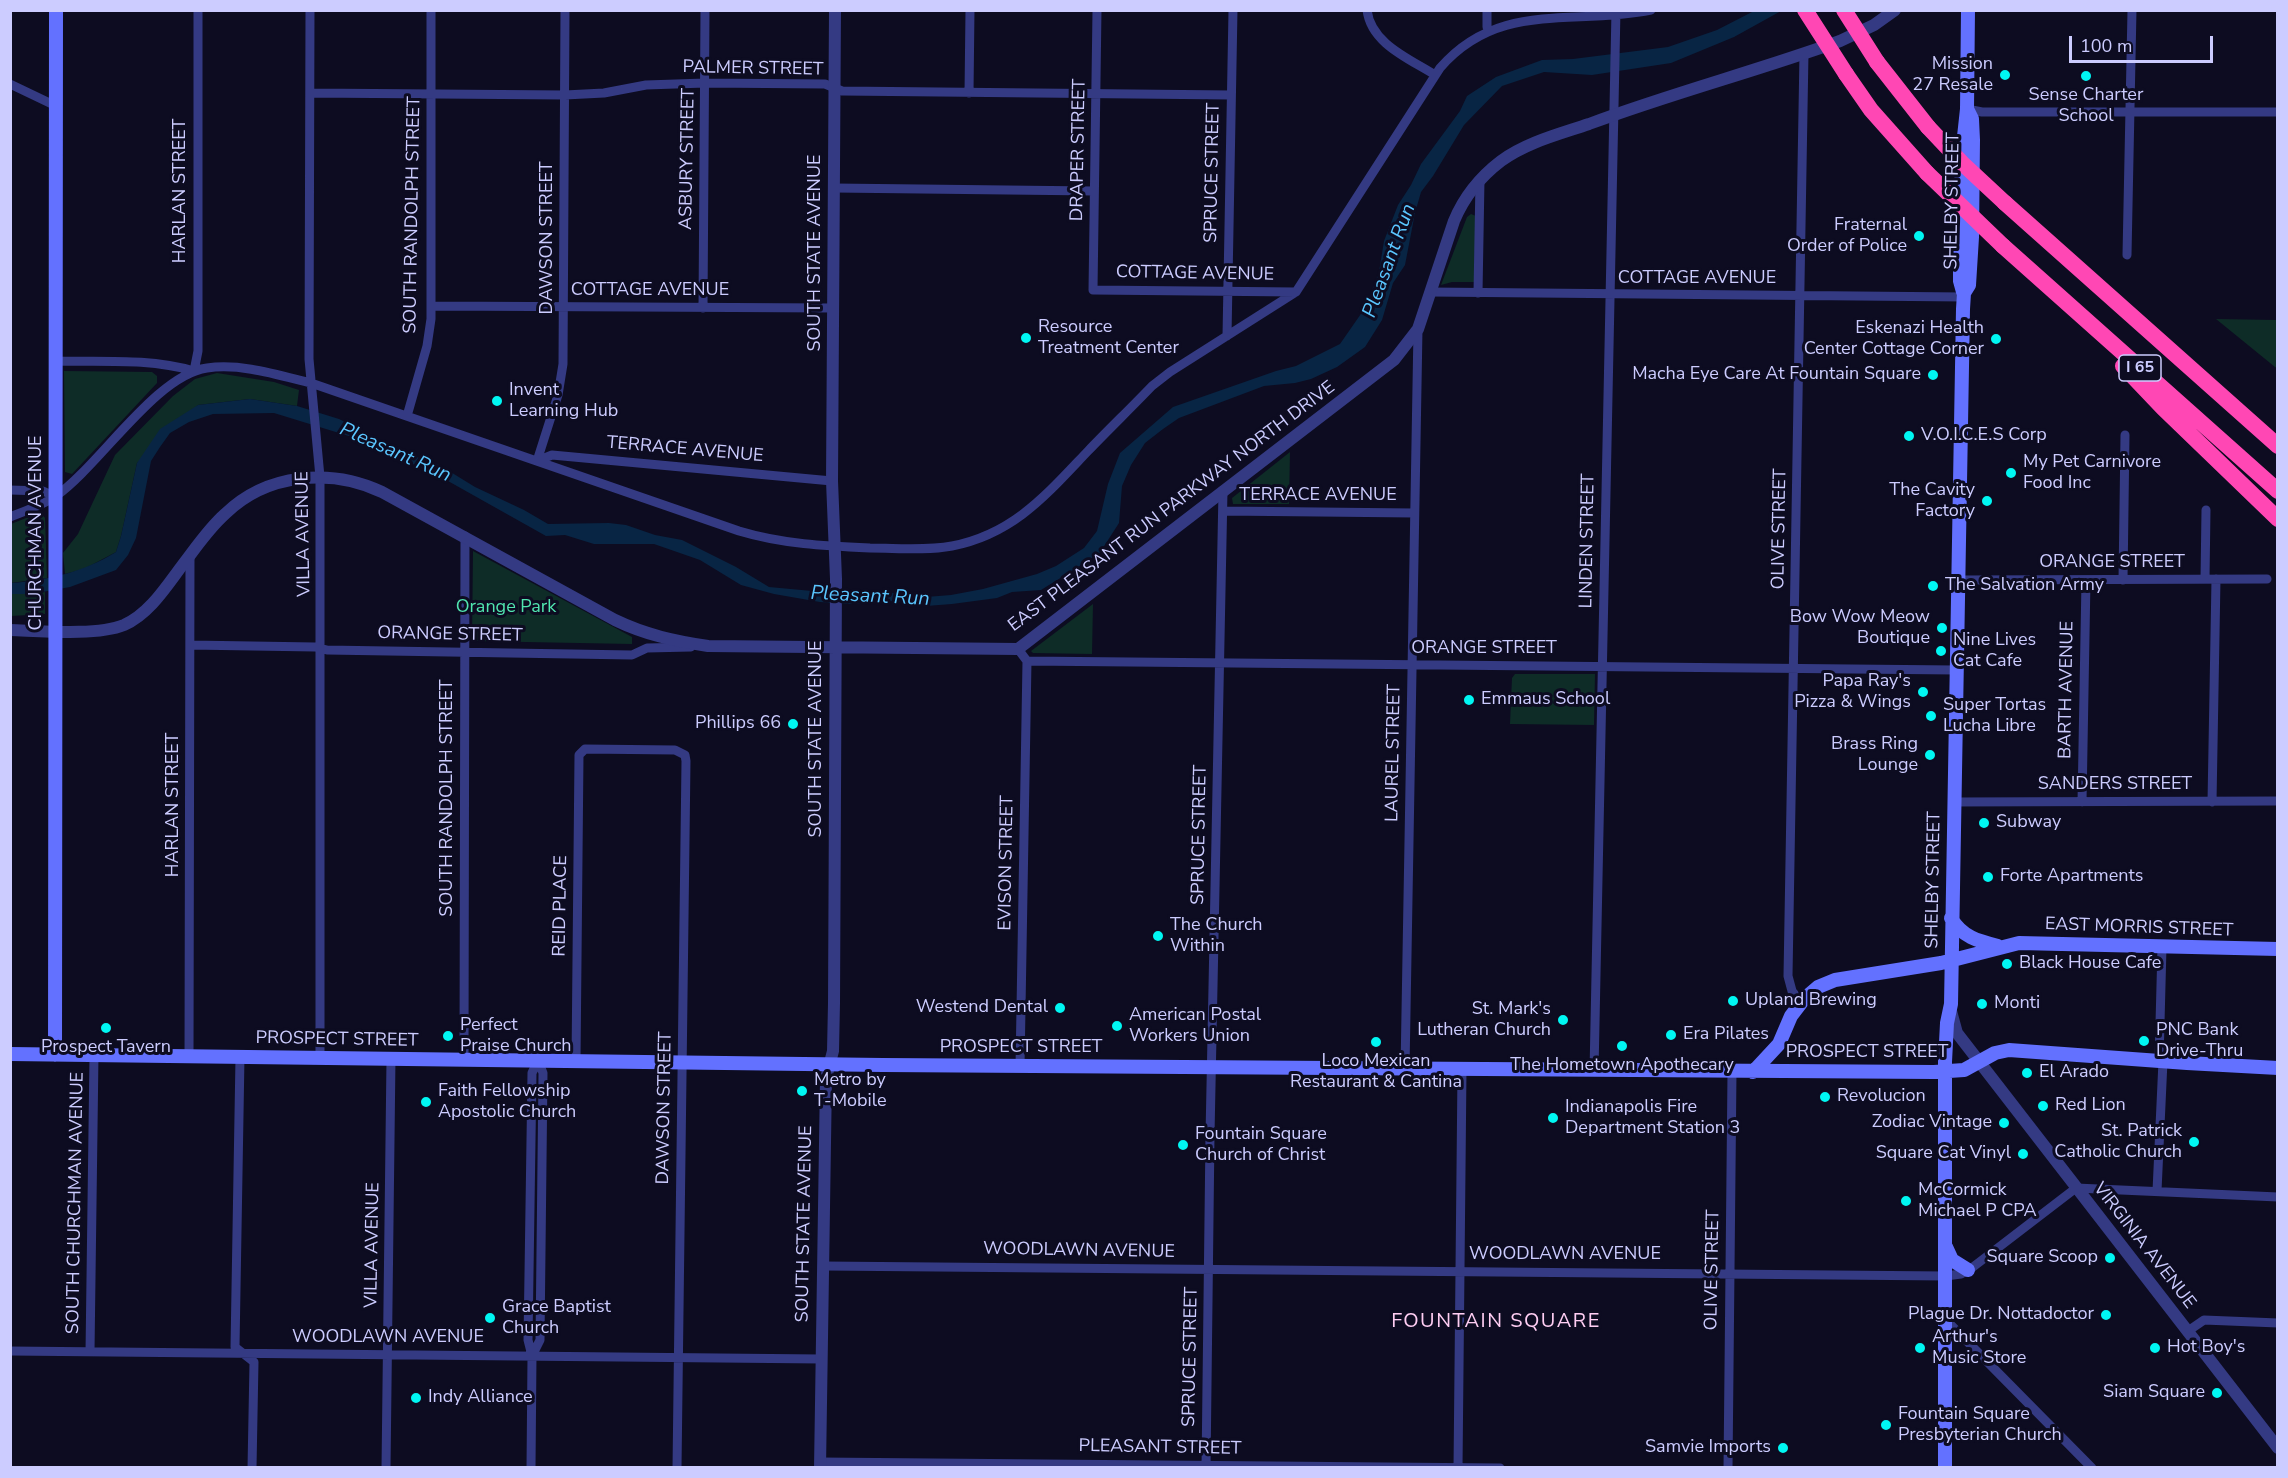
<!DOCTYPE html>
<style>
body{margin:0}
#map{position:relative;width:2288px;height:1478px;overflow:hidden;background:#0d0c21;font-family:"Nunito Sans",sans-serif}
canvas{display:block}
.frame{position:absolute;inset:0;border:12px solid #ccf;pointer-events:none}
.scale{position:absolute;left:2069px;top:36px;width:144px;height:27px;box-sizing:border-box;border:3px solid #ccf;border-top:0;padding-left:8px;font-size:18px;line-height:21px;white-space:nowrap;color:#ccf;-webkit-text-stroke:4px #0d0c21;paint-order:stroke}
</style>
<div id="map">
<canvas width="2288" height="1478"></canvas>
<div class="frame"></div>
<div class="scale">100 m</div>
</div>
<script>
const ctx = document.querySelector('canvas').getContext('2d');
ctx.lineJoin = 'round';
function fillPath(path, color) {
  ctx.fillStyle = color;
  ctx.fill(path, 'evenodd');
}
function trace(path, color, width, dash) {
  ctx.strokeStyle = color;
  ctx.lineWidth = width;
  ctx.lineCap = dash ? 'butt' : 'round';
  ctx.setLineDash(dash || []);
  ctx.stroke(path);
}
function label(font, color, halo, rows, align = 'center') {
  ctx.font = font + ' "Nunito Sans",sans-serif';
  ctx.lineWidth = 6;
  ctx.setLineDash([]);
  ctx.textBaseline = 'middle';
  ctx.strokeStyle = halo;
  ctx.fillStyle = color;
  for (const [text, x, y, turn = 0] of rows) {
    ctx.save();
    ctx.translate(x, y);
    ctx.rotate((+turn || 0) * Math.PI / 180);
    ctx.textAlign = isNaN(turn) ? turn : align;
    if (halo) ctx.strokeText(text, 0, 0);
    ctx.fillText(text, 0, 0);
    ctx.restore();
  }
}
fillPath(new Path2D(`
 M1471,214L1476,216L1474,282H1452L1441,285L1467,217Z
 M2216,319L2277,320V368L2275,367Z
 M64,371L152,372L157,376V383L72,474L65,472Z
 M217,373L274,382L299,390L297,406L250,399L198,405L137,463L121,536L116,552L84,569L65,574L63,553L78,534L115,455L173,396L195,379Z
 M1290,452L1289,504H1233L1232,498Z
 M36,514H42L45,518L47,578L11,583V524Z
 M473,551L632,637V644L472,641Z
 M45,592V614L11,616V594H31Z
 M1093,604L1092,654L1033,653L1031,651Z
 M1515,674H1595L1594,725L1510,724L1512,678Z`), '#0e2c27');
fillPath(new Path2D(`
 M1754,11H1781L1734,37L1671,63L1592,75L1544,72L1502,86L1464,125L1433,176L1421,192L1415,213L1405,265L1393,283L1382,320L1365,347L1337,367L1311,379L1295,383L1264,386L1179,418L1163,429L1145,443L1131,465L1122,486L1119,523L1099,554L1041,590L1012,592L997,598L952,604L926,606L895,601L847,604L820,602L774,594L741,585L700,560L654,544H594L565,535L546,536L448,481L365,441L274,413L213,414L189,422L170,433L160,447L151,461L136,538L128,555L116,570L70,587L31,594H11V583C48,580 84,572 116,552L121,536L137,463L160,429L198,405L250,399L297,406L339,419L410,455L436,463L475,487L524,510L548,524L609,523L626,525L655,535L682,540L736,567L769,587L823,592L870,590L926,597L951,595L983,589L1037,574L1056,566L1084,548L1097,531L1108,484L1120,453L1173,407L1276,371L1296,366L1340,344L1365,308L1379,272L1384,241L1398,205L1411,185L1421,164L1460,111L1467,96L1496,77L1542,60L1573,59L1668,47L1717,30Z`), '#082544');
trace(new Path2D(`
 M310,10L309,359L320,477V1058
 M1097,10L1093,290L1296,292
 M1367,10C1371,44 1410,59 1435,75
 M1487,27V10
 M10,84L56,106
 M310,93L565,95L604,93L646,85L705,83L825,84L842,91L1231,95
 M969,93L970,10
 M1967,109L1982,112H2278
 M834,188L1094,191
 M2127,255L2132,10
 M1430,292L1964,297
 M1478,293L1480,180
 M431,306L833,308
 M703,308L705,10
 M1227,336L1233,10
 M55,361C102,362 149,358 194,371
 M194,371L198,351V10
 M407,416L427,346L431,319V10
 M537,461L558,395L563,364L565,10
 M537,461L552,455L832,481
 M10,490L43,491L56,497
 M1223,511L1414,513
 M10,517C25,511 43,505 56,496C100,465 156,375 207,368C241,363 278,375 311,383L739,531C782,544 825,546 870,548C897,548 925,551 952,546C1014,534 1047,494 1088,451C1109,429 1131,408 1152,386L1170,372L1296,292L1440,68C1499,0 1572,26 1651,10
 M2205,579L2206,510
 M1958,580L2267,579
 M2123,580L2125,435
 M190,645L315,647L327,650L632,655L647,648L691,647
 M1018,649L1027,661L1956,670
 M1953,802L2278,801
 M2082,802L2086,580
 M2212,802L2216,579
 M1801,1002L1792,991L1788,976L1804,53
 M189,1056L190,555
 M240,1057L235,1347L254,1362L252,1468
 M464,1059L465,536
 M576,1061L579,755L585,749L675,750L685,755L686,761L677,1468
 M2159,1061L2162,947
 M1020,1066L1027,661
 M1405,1069L1418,329
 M1594,1071L1616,10
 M2157,1191L2163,1061
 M824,1266L1946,1276L1961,1274L1973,1267L2076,1188L2278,1197
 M1947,1321L2092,1468
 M2188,1331L2204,1320L2278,1323
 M10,1351L821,1359
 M90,1352L94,1055
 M532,1356L540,1340L543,1073L538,1060
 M820,1462L1500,1468
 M386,1468L391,1058
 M531,1468L532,1356L528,1340L532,1073L538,1060
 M1206,1468L1210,1135L1223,491
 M1458,1468L1462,1070
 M1728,1468L1732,1072`), '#343a83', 9);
trace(new Path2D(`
 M10,630C41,631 97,636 124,625C149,614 166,587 181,567C195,549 208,529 225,514C267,473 331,468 382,492L615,620C646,635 675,641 708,646L1018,649L1394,360L1418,329L1454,221C1464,197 1480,177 1501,161C1527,142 1560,134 1589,124C1672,93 1757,71 1840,41L1874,25L1895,10
 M1951,1011L1957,1033L2278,1448
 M820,1468L826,1078L833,1051L834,1003L836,579L832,481L835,10`), '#343a83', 12);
trace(new Path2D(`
 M1963,292L1960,281V239L1962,155L1967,109L1968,10
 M1951,918C1962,937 1978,941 1998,946
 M10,1054L883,1065L1934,1072L1964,1070L1995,1053L2009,1050L2187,1063L2278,1068
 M55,1055L56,10
 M1753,1072L1779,1044L1791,1016L1804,999L1818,987L1835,980L1941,963L2019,943L2278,949
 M1946,1247L1952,1260L1968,1270
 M1945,1468V1062L1947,1023L1951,1004L1963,309L1964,293L1969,285L1972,237L1973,140L1972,119L1967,109`), '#6371ff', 14);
trace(new Path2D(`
 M1877,62L1928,127
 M1846,74L1871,110L1927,173
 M2005,203L2278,446
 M2003,246L2278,491
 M2123,366L2163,408L2278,519`), '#ff47b4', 16);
trace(new Path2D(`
 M1805,10L1846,74
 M1844,10L1877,62
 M1928,127L1962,163L2005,203
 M1927,173L2003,246`), '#ff47b4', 16);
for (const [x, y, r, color] of [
 [2005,75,6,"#00f7f3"],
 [2086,76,6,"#00f7f3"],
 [1919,236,6,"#00f7f3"],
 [1026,338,6,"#00f7f3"],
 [1996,339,6,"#00f7f3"],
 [1933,375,6,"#00f7f3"],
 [497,401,6,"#00f7f3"],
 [1909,436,6,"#00f7f3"],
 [2011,473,6,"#00f7f3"],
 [1987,501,6,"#00f7f3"],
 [1933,586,6,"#00f7f3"],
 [1942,628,6,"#00f7f3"],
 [1941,651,6,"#00f7f3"],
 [1923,692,6,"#00f7f3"],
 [1469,700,6,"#00f7f3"],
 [1931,716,6,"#00f7f3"],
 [793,724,6,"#00f7f3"],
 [1930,755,6,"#00f7f3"],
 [1984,823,6,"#00f7f3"],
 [1988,877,6,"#00f7f3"],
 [1158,936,6,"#00f7f3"],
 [2007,964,6,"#00f7f3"],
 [1733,1001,6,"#00f7f3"],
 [1982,1004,6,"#00f7f3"],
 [1060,1008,6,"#00f7f3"],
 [1563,1020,6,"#00f7f3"],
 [1117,1026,6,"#00f7f3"],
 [106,1028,6,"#00f7f3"],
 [1671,1035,6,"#00f7f3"],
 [448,1036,6,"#00f7f3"],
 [2144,1041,6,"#00f7f3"],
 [1376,1042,6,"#00f7f3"],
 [1622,1046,6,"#00f7f3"],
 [2027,1073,6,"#00f7f3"],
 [802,1091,6,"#00f7f3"],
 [1825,1097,6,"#00f7f3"],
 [426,1102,6,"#00f7f3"],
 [2043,1106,6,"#00f7f3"],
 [1553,1118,6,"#00f7f3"],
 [2004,1123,6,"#00f7f3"],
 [2194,1142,6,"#00f7f3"],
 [1183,1145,6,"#00f7f3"],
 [2023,1154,6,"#00f7f3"],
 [1906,1201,6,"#00f7f3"],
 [2110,1258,6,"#00f7f3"],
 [2106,1315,6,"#00f7f3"],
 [490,1318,6,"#00f7f3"],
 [1920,1348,6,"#00f7f3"],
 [2155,1348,6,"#00f7f3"],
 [2217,1393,6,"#00f7f3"],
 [416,1398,6,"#00f7f3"],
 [1886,1425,6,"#00f7f3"],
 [1783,1448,6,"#00f7f3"]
]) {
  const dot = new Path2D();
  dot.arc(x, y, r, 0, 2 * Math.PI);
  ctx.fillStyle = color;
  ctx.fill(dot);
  trace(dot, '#0d0c21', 2);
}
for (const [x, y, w] of [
 [2140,368,42]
]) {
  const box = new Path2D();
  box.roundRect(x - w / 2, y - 13, w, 26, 4.5);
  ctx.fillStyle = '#0d0c21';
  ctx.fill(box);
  trace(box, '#ccf', 1.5);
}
label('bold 16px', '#ccf', null, [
 ["I 65",2140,368]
]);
label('18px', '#ccf', '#0d0c21', [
 ["Mission",1993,65,"right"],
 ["27 Resale",1993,86,"right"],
 ["Sense Charter",2086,96,"center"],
 ["School",2086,117,"center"],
 ["Fraternal",1907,226,"right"],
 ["Order of Police",1907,247,"right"],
 ["Resource",1038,328],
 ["Treatment Center",1038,349],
 ["Eskenazi Health",1984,329,"right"],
 ["Center Cottage Corner",1984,350,"right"],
 ["Macha Eye Care At Fountain Square",1921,375,"right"],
 ["Invent",509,391],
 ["Learning Hub",509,412],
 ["V.O.I.C.E.S Corp",1921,436],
 ["My Pet Carnivore",2023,463],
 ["Food Inc",2023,484],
 ["The Cavity",1975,491,"right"],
 ["Factory",1975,512,"right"],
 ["The Salvation Army",1945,586],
 ["Bow Wow Meow",1930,618,"right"],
 ["Boutique",1930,639,"right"],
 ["Nine Lives",1953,641],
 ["Cat Cafe",1953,662],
 ["Papa Ray's",1911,682,"right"],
 ["Pizza & Wings",1911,703,"right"],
 ["Emmaus School",1481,700],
 ["Super Tortas",1943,706],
 ["Lucha Libre",1943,727],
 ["Phillips 66",781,724,"right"],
 ["Brass Ring",1918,745,"right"],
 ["Lounge",1918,766,"right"],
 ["Subway",1996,823],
 ["Forte Apartments",2000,877],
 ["The Church",1170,926],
 ["Within",1170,947],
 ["Black House Cafe",2019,964],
 ["Upland Brewing",1745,1001],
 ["Monti",1994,1004],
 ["Westend Dental",1048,1008,"right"],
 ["St. Mark's",1551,1010,"right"],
 ["Lutheran Church",1551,1031,"right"],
 ["American Postal",1129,1016],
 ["Workers Union",1129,1037],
 ["Perfect",460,1026],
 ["Praise Church",460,1047],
 ["PNC Bank",2156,1031],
 ["Drive-Thru",2156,1052],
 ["Era Pilates",1683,1035],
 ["Prospect Tavern",106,1048,"center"],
 ["Loco Mexican",1376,1062,"center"],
 ["Restaurant & Cantina",1376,1083,"center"],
 ["The Hometown Apothecary",1622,1066,"center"],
 ["El Arado",2039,1073],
 ["Metro by",814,1081],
 ["T-Mobile",814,1102],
 ["Faith Fellowship",438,1092],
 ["Apostolic Church",438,1113],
 ["Revolucion",1837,1097],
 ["Red Lion",2055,1106],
 ["Indianapolis Fire",1565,1108],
 ["Department Station 3",1565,1129],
 ["Zodiac Vintage",1992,1123,"right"],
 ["St. Patrick",2182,1132,"right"],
 ["Catholic Church",2182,1153,"right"],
 ["Fountain Square",1195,1135],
 ["Church of Christ",1195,1156],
 ["Square Cat Vinyl",2011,1154,"right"],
 ["McCormick",1918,1191],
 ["Michael P CPA",1918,1212],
 ["Square Scoop",2098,1258,"right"],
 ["Grace Baptist",502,1308],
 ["Church",502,1329],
 ["Plague Dr. Nottadoctor",2094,1315,"right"],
 ["Arthur's",1932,1338],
 ["Music Store",1932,1359],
 ["Hot Boy's",2167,1348],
 ["Siam Square",2205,1393,"right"],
 ["Indy Alliance",428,1398],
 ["Fountain Square",1898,1415],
 ["Presbyterian Church",1898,1436],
 ["Samvie Imports",1771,1448,"right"]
], 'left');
label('18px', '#ccf', '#0d0c21', [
 ["PALMER STREET",753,69,1],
 ["DRAPER STREET",1079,150,-89],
 ["ASBURY STREET",688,159,-89],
 ["SPRUCE STREET",1213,173,-89],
 ["HARLAN STREET",181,191,-90],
 ["SHELBY STREET",1953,201,-89],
 ["SOUTH RANDOLPH STREET",413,215,-89],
 ["DAWSON STREET",548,238,-90],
 ["SOUTH STATE AVENUE",816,253,-90],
 ["COTTAGE AVENUE",1195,274,1],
 ["COTTAGE AVENUE",1697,279],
 ["COTTAGE AVENUE",650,291],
 ["TERRACE AVENUE",685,450,5],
 ["TERRACE AVENUE",1318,496],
 ["EAST PLEASANT RUN PARKWAY NORTH DRIVE",1172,507,-37],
 ["OLIVE STREET",1780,529,-89],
 ["CHURCHMAN AVENUE",37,533,-90],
 ["VILLA AVENUE",304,534,-91],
 ["LINDEN STREET",1588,541,-89],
 ["ORANGE STREET",2112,563],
 ["ORANGE STREET",450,635,1],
 ["ORANGE STREET",1484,649],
 ["BARTH AVENUE",2067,690,-89],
 ["SOUTH STATE AVENUE",817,739,-90],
 ["LAUREL STREET",1394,753,-89],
 ["SANDERS STREET",2115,785],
 ["SOUTH RANDOLPH STREET",448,798,-90],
 ["HARLAN STREET",174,805,-90],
 ["SPRUCE STREET",1200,835,-89],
 ["EVISON STREET",1007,863,-89],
 ["SHELBY STREET",1934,880,-89],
 ["REID PLACE",561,906,-89],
 ["EAST MORRIS STREET",2139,928,2],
 ["PROSPECT STREET",337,1040,1],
 ["PROSPECT STREET",1021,1048],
 ["PROSPECT STREET",1867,1053],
 ["DAWSON STREET",665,1108,-89],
 ["SOUTH CHURCHMAN AVENUE",76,1203,-89],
 ["SOUTH STATE AVENUE",805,1224,-89],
 ["VILLA AVENUE",373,1245,-89],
 ["VIRGINIA AVENUE",2144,1246,52],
 ["WOODLAWN AVENUE",1079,1251,1],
 ["WOODLAWN AVENUE",1565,1255],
 ["OLIVE STREET",1713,1270,-89],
 ["WOODLAWN AVENUE",388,1338],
 ["SPRUCE STREET",1191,1357,-89],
 ["PLEASANT STREET",1160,1448,1]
]);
label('18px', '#51e6b0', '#0d0c21', [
 ["Orange Park",506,608]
]);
label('italic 20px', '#5ac6ff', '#0d0c21', [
 ["Pleasant Run",1390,261,-70],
 ["Pleasant Run",395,453,24],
 ["Pleasant Run",870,597,3]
]);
ctx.letterSpacing = '1.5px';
label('20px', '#ffcef3', '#0d0c21', [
 ["FOUNTAIN SQUARE",1496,1322]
]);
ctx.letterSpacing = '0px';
</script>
